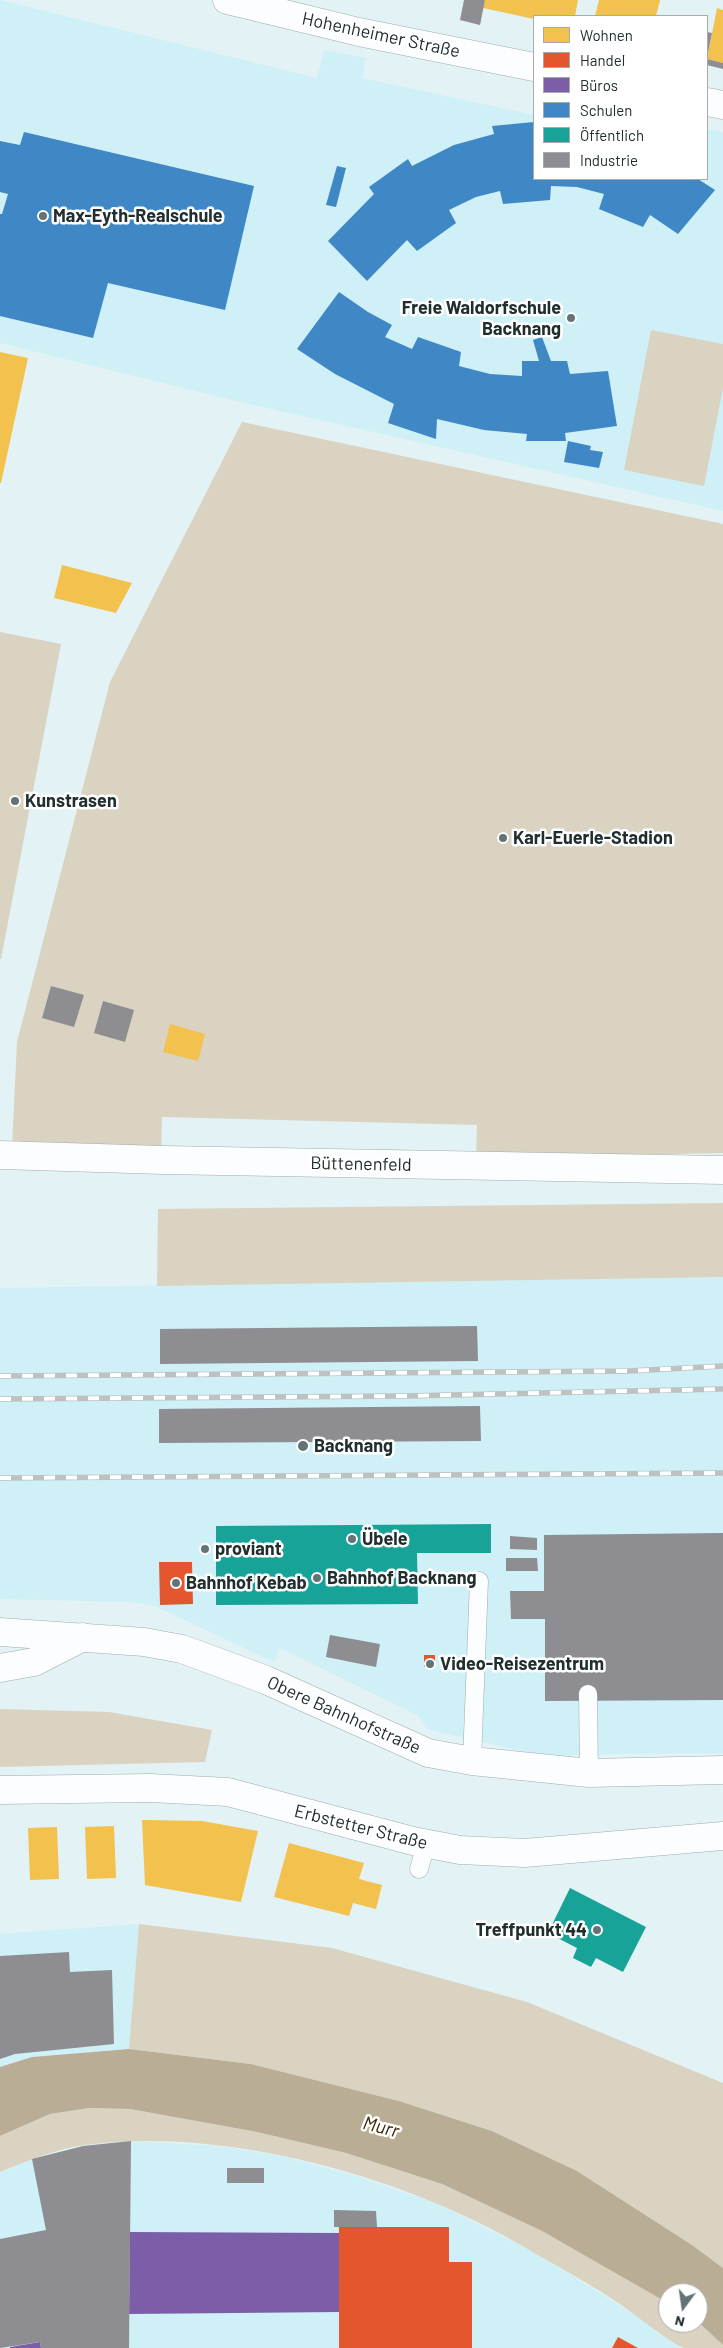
<!DOCTYPE html>
<meta charset="utf-8">
<style>
body{margin:0}
#map{position:relative;width:723px;height:2348px;overflow:hidden;background:#e2f2f5;font-family:Barlow,sans-serif}
canvas{display:block}
.legend{position:absolute;left:533px;top:15px;width:175px;height:165px;box-sizing:border-box;background:#fff;border:1px solid #a6abac;margin:0;padding:6px 9px;list-style:none;font-size:15px;color:#202e30}
.legend li{display:flex;align-items:center;gap:10px;height:25px}
.legend b{width:25px;border:1px solid #a6abac}
.north{position:absolute;left:658px;top:2283px;width:50px;height:50px;box-sizing:border-box;background:#fff;border:1px solid #a6abac;border-radius:50%;rotate:194deg;font-size:14px;font-weight:700;line-height:20px;text-align:center;color:#202e30}
.north::after{content:'';display:block;margin:auto;width:18px;height:22px;background:#647375;clip-path:polygon(50% 0,100% 100%,50% 72%,0 100%)}
</style>
<div id="map">
<canvas width="723" height="2348"></canvas>
<ul class="legend">
<li><b style="height:14px;background:#f2c14e"></b>Wohnen</li>
<li><b style="height:14px;background:#e4572e"></b>Handel</li>
<li><b style="height:14px;background:#7b5ea7"></b>Büros</li>
<li><b style="height:14px;background:#3f88c5"></b>Schulen</li>
<li><b style="height:14px;background:#17a398"></b>Öffentlich</li>
<li><b style="height:14px;background:#8d8d92"></b>Industrie</li>
</ul>
<div class="north">N</div>
</div>
<script>
const ctx = document.querySelector('canvas').getContext('2d');
ctx.lineJoin = 'round';
function fillPath(path, color) {
  ctx.fillStyle = color;
  ctx.fill(path, 'evenodd');
}
function trace(path, color, width, dash) {
  ctx.strokeStyle = color;
  ctx.lineWidth = width;
  ctx.lineCap = dash ? 'butt' : 'round';
  ctx.setLineDash(dash || []);
  ctx.stroke(path);
}
function label(font, color, halo, rows, align = 'center') {
  ctx.font = font + ' Barlow,sans-serif';
  ctx.lineWidth = 5;
  ctx.setLineDash([]);
  ctx.textBaseline = 'middle';
  ctx.strokeStyle = halo;
  ctx.fillStyle = color;
  for (const [text, x, y, turn = 0] of rows) {
    ctx.save();
    ctx.translate(x, y);
    ctx.rotate((+turn || 0) * Math.PI / 180);
    ctx.textAlign = isNaN(turn) ? turn : align;
    if (halo) ctx.strokeText(text, 0, 0);
    ctx.fillText(text, 0, 0);
    ctx.restore();
  }
}
fillPath(new Path2D(`
 M0,0L317,78L324,50L366,58L362,78L534,115V179H707V129L723,132V511L245,403L0,343Z
 M723,1277V1753L540,1755L430,1730L417,1715L280,1648L274,1662L155,1606L132,1602L0,1599V1288Z
 M139,1924L129,2049L32,2057L0,2067V1934Z
 M131,2141L219,2146L282,2156L353,2175L433,2202L530,2250L618,2304L681,2348H0V2173L32,2159L83,2146Z`), '#cff0f6');
fillPath(new Path2D(`
 M651,330L723,344V388L704,486L624,470Z
 M242,422L723,524V1153L476,1158L477,1125L162,1117L161,1153L12,1148L17,1042L110,682Z
 M0,632L61,644L1,959H0Z
 M723,1203V1277L157,1286L158,1209Z
 M0,1709L109,1712L212,1730L205,1762L0,1767Z
 M139,1924L332,1948L527,2002L723,2083V2268L692,2245L577,2171L492,2131L399,2101L251,2064L129,2049Z
 M89,2108L130,2109L257,2132L346,2153L442,2184L542,2231L657,2295L668,2303V2323L698,2322L723,2345V2348C711,2348 696,2348 684,2348C675,2346 631,2312 620,2304C593,2286 564,2270 536,2254C413,2179 230,2126 85,2145C56,2149 27,2161 0,2172V2136L50,2114Z`), '#dad3c1');
fillPath(new Path2D(`
 M129,2049L251,2064L399,2101L492,2131L577,2171L692,2245L723,2268V2345L698,2322V2293H668V2303L542,2231L442,2184L346,2153L257,2132L130,2109L89,2108L50,2114L0,2136V2067L32,2057Z`), '#baad96');
fillPath(new Path2D(`
 M485,0H578L575,16H534V19L483,8Z
 M599,0H660L656,16H595Z
 M717,8L723,10V63L707,59Z
 M0,352L28,358L1,483H0Z
 M62,565L132,583L116,613L54,598Z
 M170,1024L205,1034L198,1061L163,1052Z
 M142,1820L202,1821L258,1831L241,1902L145,1885Z
 M114,1826L116,1878L87,1879L85,1827Z
 M57,1827L59,1879L30,1880L28,1828Z
 M289,1843L364,1863L359,1879L382,1885L376,1909L353,1903L349,1916L274,1897Z`), '#f2c14e');
fillPath(new Path2D(`
 M159,1562H192L193,1604L160,1605Z
 M424,1655H435V1667H424Z
 M339,2227H449V2262H472V2348H339Z
 M618,2337L638,2348H612Z`), '#e4572e');
fillPath(new Path2D(`
 M130,2232L339,2233V2312L129,2314Z
 M40,2342L41,2348H10V2347Z`), '#7b5ea7');
fillPath(new Path2D(`
 M534,122V179H698L715,190L678,234L650,215L643,227L599,209L604,194L577,187L551,186L550,200L503,204L500,191L476,197L449,210L456,223L417,251L407,240L367,281L328,241L374,194L369,187L408,159L412,166L454,145L494,134L492,126Z
 M24,132L254,186L225,310L108,283L93,338L0,316V214H2L8,194L0,192V141L20,145Z
 M337,166L346,168L336,207L326,205Z
 M339,292L368,312L392,325L385,337L412,349L418,337L461,352L459,366L490,374L522,376V361H539L533,340L542,337L551,361H567L570,374L608,371L617,426L565,433L566,441H526L527,434L484,430L437,419L436,439L388,423L394,404L335,374L297,349Z
 M568,441L591,446L590,450L603,452L599,468L564,462Z`), '#3f88c5');
fillPath(new Path2D(`
 M491,1524V1553H417L418,1604L216,1605V1526Z
 M570,1888L646,1927L623,1972L596,1958L591,1967L573,1958L577,1948L548,1933Z`), '#17a398');
fillPath(new Path2D(`
 M464,0H485L480,25L460,20Z
 M707,32L712,33L708,53H707Z
 M707,59L723,63V69L707,65Z
 M51,986L84,995L74,1027L42,1018Z
 M103,1001L134,1010L125,1042L94,1033Z
 M477,1326L478,1361L160,1364V1329Z
 M480,1406L481,1441L159,1443V1409Z
 M723,1533V1700L545,1701V1619H511L510,1591H544V1535Z
 M510,1536L537,1538V1550L510,1549Z
 M506,1558H537L538,1571H506Z
 M330,1635L380,1644L376,1667L326,1657Z
 M69,1952L70,1972L112,1970L114,2044L15,2054L0,2059V1956Z
 M131,2141L129,2348H41L40,2342L0,2348V2239L46,2230L32,2159L83,2146Z
 M227,2168H264V2183H227Z
 M334,2210L376,2211L377,2227H334Z`), '#8d8d92');
const service = new Path2D(`
 M588,1694L589,1773
 M472,1761L479,1581
 M419,1869L426,1844`);
const minor = new Path2D(`
 M227,0L359,32L534,67
 M707,102L723,105
 M0,1155L163,1160L723,1170
 M0,1668L34,1662L83,1637
 M0,1790L150,1788L228,1792L413,1841L460,1850L525,1853L723,1836`);
const tertiary = new Path2D(`
 M0,1632L144,1642L182,1649L266,1680L428,1753L472,1761L589,1773L723,1770`);
trace(service, '#9eacae', 19);
trace(minor, '#9eacae', 29);
trace(tertiary, '#9eacae', 29);
trace(service, '#fbfdfe', 18);
trace(minor, '#fbfdfe', 28);
trace(tertiary, '#fbfdfe', 28);
const rail = new Path2D(`
 M0,1376L629,1371L723,1366
 M0,1399L405,1396L723,1389
 M0,1478L723,1473`);
trace(rail, '#bdc1c1', 5.5);
trace(rail, '#fff', 4, [11]);
for (const [x, y, r, color] of [
 [43,216,5,"#647375"],
 [571,318,5,"#647375"],
 [15,801,5,"#647375"],
 [503,838,5,"#647375"],
 [303,1446,6,"#647375"],
 [352,1539,5,"#647375"],
 [205,1549,5,"#647375"],
 [317,1578,5,"#647375"],
 [176,1583,5,"#647375"],
 [430,1664,5,"#647375"],
 [597,1930,5,"#647375"]
]) {
  const dot = new Path2D();
  dot.arc(x, y, r, 0, 2 * Math.PI);
  ctx.fillStyle = color;
  ctx.fill(dot);
  trace(dot, '#fff', 2);
}
label('18px', '#202e30', '#fff', [
 ["Hohenheimer Straße",381,35,12],
 ["Büttenenfeld",361,1164,1],
 ["Obere Bahnhofstraße",344,1715,24],
 ["Erbstetter Straße",361,1827,14]
]);
label('bold 18px', '#202e30', '#fff', [
 ["Max-Eyth-Realschule",53,216],
 ["Freie Waldorfschule",561,308,"right"],
 ["Backnang",561,329,"right"],
 ["Kunstrasen",25,801],
 ["Karl-Euerle-Stadion",513,838],
 ["Backnang",314,1446],
 ["Übele",362,1539],
 ["proviant",215,1549],
 ["Bahnhof Backnang",327,1578],
 ["Bahnhof Kebab",186,1583],
 ["Video-Reisezentrum",440,1664],
 ["Treffpunkt 44",587,1930,"right"]
], 'left');
label('italic 19px', '#3a2608', '#fff', [
 ["Murr",381,2127,15]
]);
</script>
